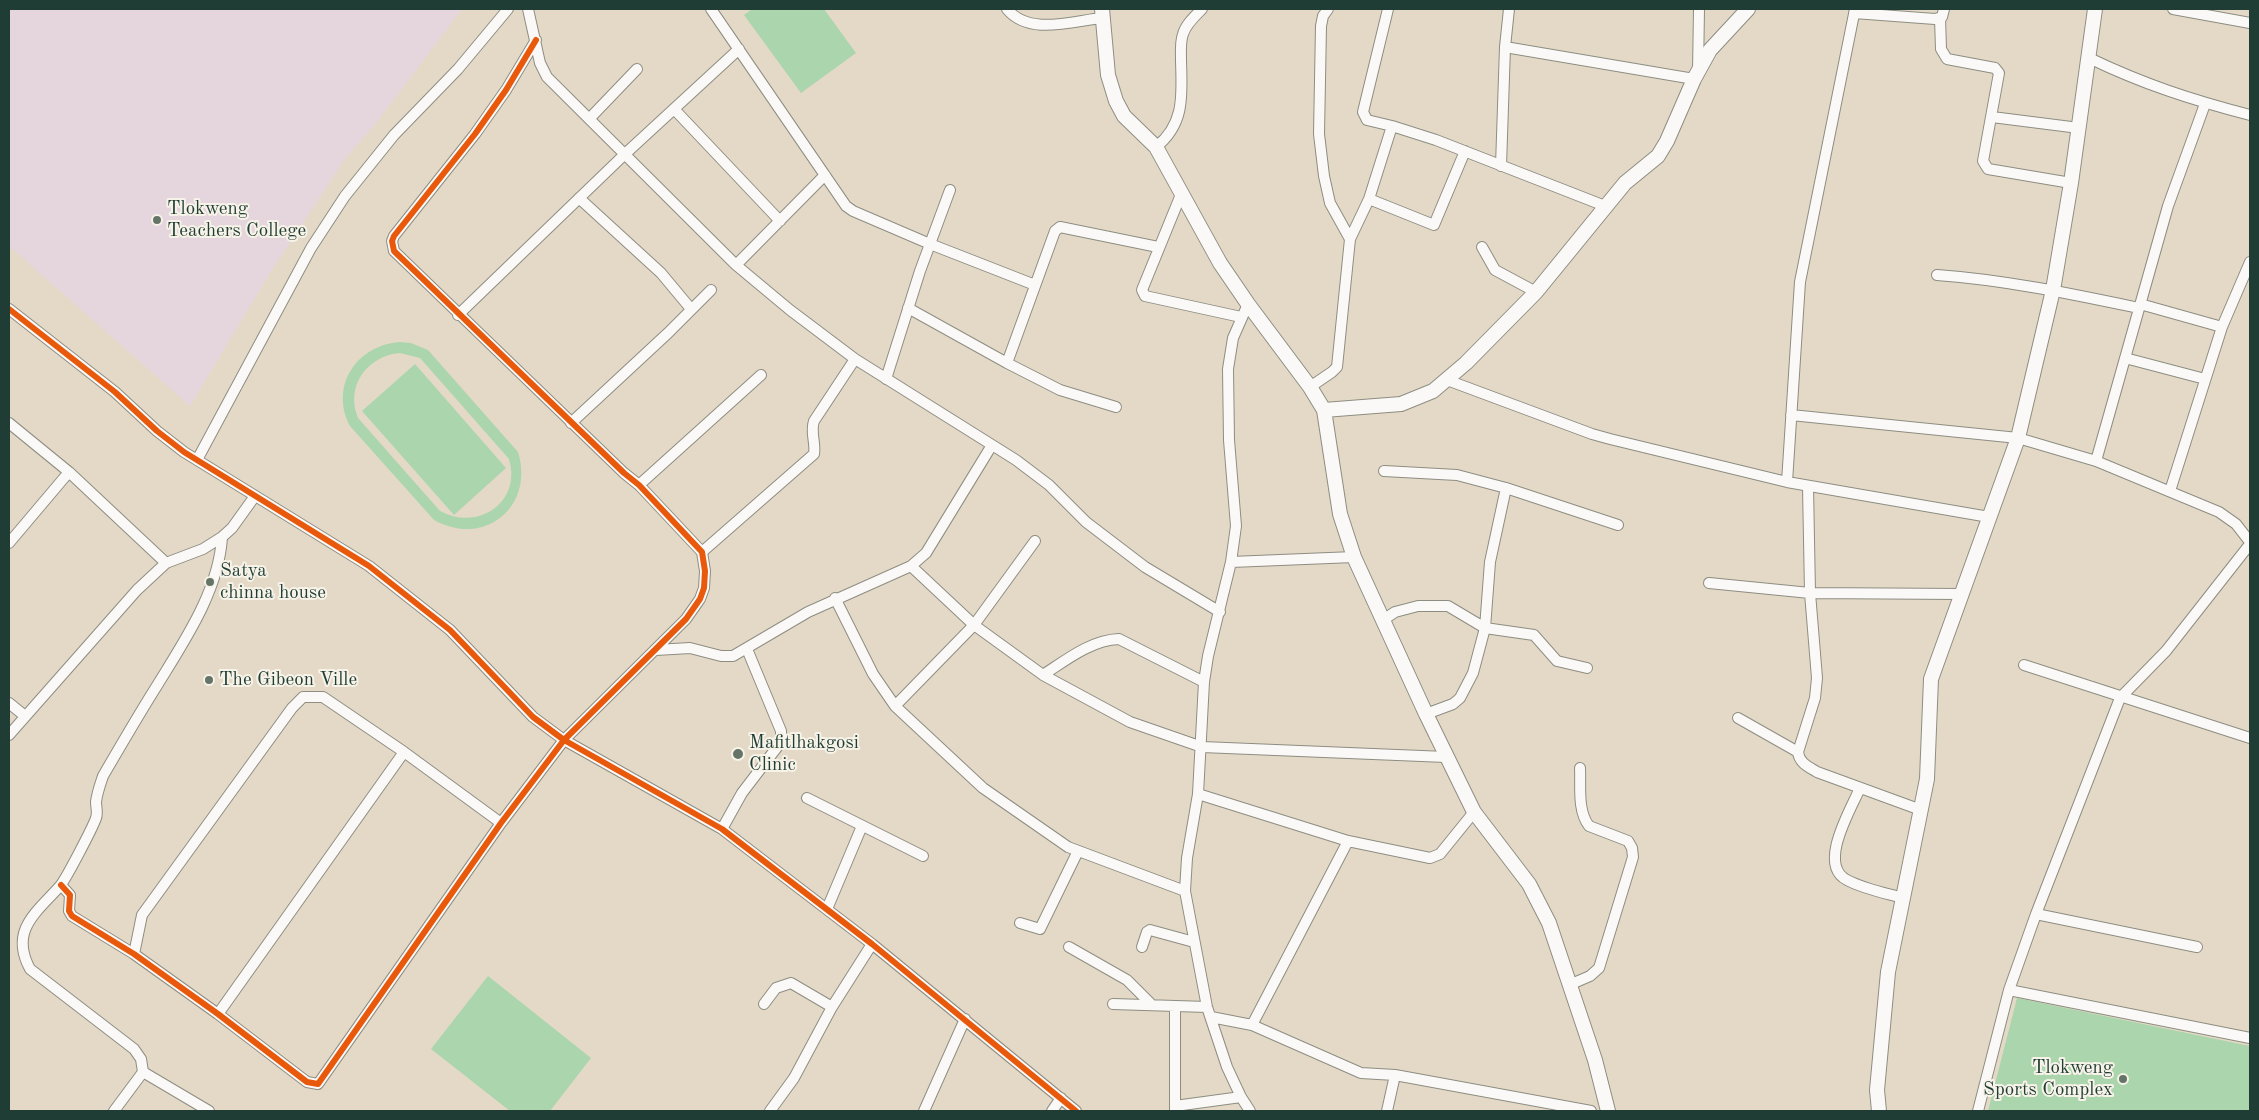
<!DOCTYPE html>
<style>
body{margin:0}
#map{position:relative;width:2259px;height:1120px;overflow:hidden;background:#e4d9c7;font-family:"Old Standard TT",serif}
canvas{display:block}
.frame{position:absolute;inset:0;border:10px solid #1f3d34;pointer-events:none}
</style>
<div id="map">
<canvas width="2259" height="1120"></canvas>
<div class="frame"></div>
</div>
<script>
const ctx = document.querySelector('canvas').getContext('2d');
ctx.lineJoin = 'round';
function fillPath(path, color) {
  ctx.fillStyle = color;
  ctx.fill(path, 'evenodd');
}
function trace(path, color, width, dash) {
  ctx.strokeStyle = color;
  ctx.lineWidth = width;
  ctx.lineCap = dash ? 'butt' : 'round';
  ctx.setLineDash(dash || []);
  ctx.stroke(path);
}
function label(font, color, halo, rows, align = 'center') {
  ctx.font = font + ' "Old Standard TT",serif';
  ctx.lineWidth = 4;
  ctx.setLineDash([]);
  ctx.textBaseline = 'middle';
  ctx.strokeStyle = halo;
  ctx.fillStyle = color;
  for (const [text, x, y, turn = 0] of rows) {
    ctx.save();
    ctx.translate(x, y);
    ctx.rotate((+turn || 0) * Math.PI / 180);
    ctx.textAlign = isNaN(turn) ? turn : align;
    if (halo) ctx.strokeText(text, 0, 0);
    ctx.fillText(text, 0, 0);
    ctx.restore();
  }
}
fillPath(new Path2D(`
 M9,9H462L376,123L345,159L270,273L190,406L9,246Z`), '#e5d6de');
fillPath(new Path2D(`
 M752,9H824L856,53L801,93L744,15Z
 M400,342L411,343L428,350L518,452C535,507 484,548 434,520L350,426C329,386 357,345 400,342ZM400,353L420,358L509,459C522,502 478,532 440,511L358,418C345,386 367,356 400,353Z
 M415,364L506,468L454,515L362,411Z
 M488,976L591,1058L550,1111H510L431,1049Z
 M2017,998L2250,1046V1111H1988Z`), '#abd5ac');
const street = new Path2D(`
 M528,9L540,63L547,77L736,265L790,310L855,359L1016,460L1049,485L1086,522L1145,567L1220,612
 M711,9L846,206L853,211L930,244L1035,285
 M1007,9C1029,36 1072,21 1102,18
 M1328,9L1323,16L1321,26L1319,134L1324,176L1330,203L1350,239
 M1388,9L1363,112L1367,120L1392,126
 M2173,9L2250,23
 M1854,13L1935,19L1942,17L1944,9
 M1940,18L1941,49L1947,59L1995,68L1999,73L1983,161L1988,169L2071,183
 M1505,47L1694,79
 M2089,58C2143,84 2192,100 2250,115
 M1698,72L1699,9
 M674,109L780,221
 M1992,117L2079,128
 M590,118L637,69
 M1156,147C1185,124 1182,95 1181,61C1181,52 1180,42 1183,34C1186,24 1195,16 1202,9
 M1501,166L1505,47L1509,9
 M1182,192L1142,290L1145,296L1241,317
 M579,198L661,273L691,309
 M1369,199L1434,225L1465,151
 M1482,247L1495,270L1536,292
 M736,265L825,175
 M1937,275C2006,280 2072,294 2139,308
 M1248,304L1233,338L1228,369L1229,440L1236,526L1231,562L1208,656L1204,682L1198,794L1187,858L1185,891L1207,1007L1227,1067L1241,1097L1250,1111
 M2140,304L2222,327
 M908,308L1007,363L1060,390L1116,407
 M9,309L115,392L157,431L184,452L369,566L450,630L533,717L564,740L722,829L872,944L1076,1111
 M458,315L625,154L739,49
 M2125,358L2205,379
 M1007,363L1055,231L1060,227L1158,247
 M886,379L920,271L950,190
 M1447,380L1592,434L1610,439L1787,482L1989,517
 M1310,387L1332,372L1337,367L1350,239L1369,199L1392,126L1436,140L1605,206
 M1791,415L2018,438L2096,461L2219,512L2236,524L2250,542
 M9,423L69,472L166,563
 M571,423L668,333L711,290
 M197,460L311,248L345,196L394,135L458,69L508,9
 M2096,461L2168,206L2205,104
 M1384,471L1457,475L1506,488L1618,525
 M1787,482L1800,282L1855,9
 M639,485L761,375
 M2170,491L2222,327L2250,262
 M9,543L69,472
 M702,552L814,454C816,443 810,432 814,421L855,359
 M1231,562L1354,557
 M911,566L974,625L1043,675L1130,722L1202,747L1446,757
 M1709,583L1810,593L1961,594
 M835,598L873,674L895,706L983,788L1068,847L1185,891
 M1383,620L1395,612L1418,606H1448L1485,628L1534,635L1557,661L1587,668
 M656,650L690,648L721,656H733L808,612L911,566L926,553L992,445
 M2024,665L2250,738
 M1043,675C1066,660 1091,640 1119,639L1204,682
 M9,703L25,716
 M895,706L974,625L1035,541
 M1426,714L1453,704L1460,698L1473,673L1485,628L1490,562L1506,488
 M1738,718L1798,752C1799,763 1809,767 1817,772L1921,810
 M9,735L137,590L166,563L203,549L222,537L232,528L255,496
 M1798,752L1815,698L1817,678L1810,593L1808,486
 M1860,788C1851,809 1817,865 1847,880C1864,889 1885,893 1903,898
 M1198,794L1348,841L1430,858L1440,854L1474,812
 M807,798L923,856
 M722,829L742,793L781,742V731L747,649
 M61,885L70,895L69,911L72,916L134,954L218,1014L307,1082L318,1084L501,823L564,740L686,619L700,599L704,588L705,571L702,552L639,485L624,473L394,251L392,241L394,236L475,134L506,90L536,40
 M827,909L862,826
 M2036,914L2197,947
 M1020,923L1040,929L1078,851
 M1069,947L1127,980L1152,1005
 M1142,947L1147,932L1150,930L1194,942
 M134,954L142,915L292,708L303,697H323L404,752L501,823
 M1569,985L1590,976L1599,968L1633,857L1632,848L1628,841L1589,826C1577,810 1581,786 1580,768
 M2009,990L2250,1038
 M764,1004L776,988L791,983L832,1007
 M1113,1004L1207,1007
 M1175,1007V1111
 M218,1014L404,752
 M1211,1017L1252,1025L1361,1073L1395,1075L1591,1111
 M1252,1025L1348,841
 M143,1072L209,1111
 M1175,1106L1241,1097
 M114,1111L143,1072L141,1059L134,1049L30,969C9,930 37,912 60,886C66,879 93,827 96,818C98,813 96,807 96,802C97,793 100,785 103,776C121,745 139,714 158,684C185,640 219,590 222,537
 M770,1111L794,1078L832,1007L872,944
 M924,1111L965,1019
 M1052,1111L1061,1098
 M1387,1111L1395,1075
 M1978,1111L2009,990L2036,914L2120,698L2166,651L2250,544`);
const secondary = new Path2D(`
 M1102,9L1108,75L1116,101L1124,116L1156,147L1220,263L1248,304L1310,387L1324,410L1340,514L1354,557L1426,714L1474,812L1529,884L1549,923L1595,1060L1608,1111
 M1324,410L1401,404L1433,391L1466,363L1536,292L1625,183L1658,156L1667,141L1694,79L1710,50L1748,9
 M1879,1111L1877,1090L1888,972L1927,779L1931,679L2018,438L2053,290L2071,183L2095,9`);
trace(street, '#8d8d82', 12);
trace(secondary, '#8d8d82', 16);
trace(street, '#fbf9f7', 10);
trace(secondary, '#fbf9f7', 14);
trace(new Path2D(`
 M9,309L115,392L157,431L184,452L369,566L450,630L533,717L564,740L722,829L872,944L1076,1111
 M61,885L70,895L69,911L72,916L134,954L218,1014L307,1082L318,1084L501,823L564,740L686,619L700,599L704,588L705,571L702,552L639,485L624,473L394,251L392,241L394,236L475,134L506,90L536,40`), '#e8590c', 6);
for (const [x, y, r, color] of [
 [157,220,5,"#647467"],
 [210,582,5,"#647467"],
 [209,680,5,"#647467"],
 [738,754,6,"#647467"],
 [2123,1079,5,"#647467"]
]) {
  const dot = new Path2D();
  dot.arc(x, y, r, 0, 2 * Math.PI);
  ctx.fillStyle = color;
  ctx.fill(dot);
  trace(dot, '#f7f3e8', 2);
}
label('19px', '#1f3d34', '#f7f3e8', [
 ["Tlokweng",167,209],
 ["Teachers College",167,231],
 ["Satya",220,571],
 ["chinna house",220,593],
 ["The Gibeon Ville",219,680],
 ["Mafitlhakgosi",749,743],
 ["Clinic",749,765],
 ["Tlokweng",2113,1068,"right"],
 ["Sports Complex",2113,1090,"right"]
], 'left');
</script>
